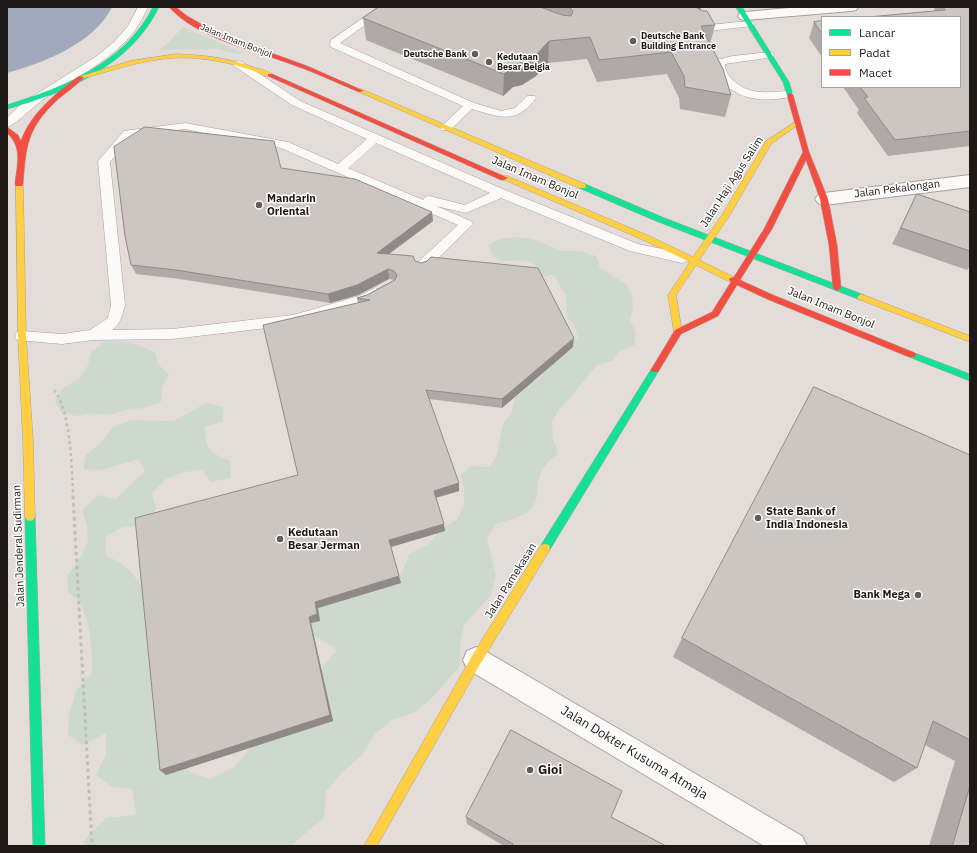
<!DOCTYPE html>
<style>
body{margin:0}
#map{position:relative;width:977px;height:853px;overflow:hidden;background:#e4dcd8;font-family:"IBM Plex Sans",sans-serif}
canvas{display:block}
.frame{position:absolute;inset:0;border:8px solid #1e1916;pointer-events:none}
.legend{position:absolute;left:821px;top:16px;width:140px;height:72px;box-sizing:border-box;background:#fff;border:1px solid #a5a3a2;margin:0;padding:5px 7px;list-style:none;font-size:12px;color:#1e1916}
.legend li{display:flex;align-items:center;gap:8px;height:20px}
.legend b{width:20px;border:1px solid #a5a3a2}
</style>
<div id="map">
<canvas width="977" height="853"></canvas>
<div class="frame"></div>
<ul class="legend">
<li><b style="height:5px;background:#16e098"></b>Lancar</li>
<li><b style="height:5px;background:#ffcf43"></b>Padat</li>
<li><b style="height:5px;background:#f24e42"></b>Macet</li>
</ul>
</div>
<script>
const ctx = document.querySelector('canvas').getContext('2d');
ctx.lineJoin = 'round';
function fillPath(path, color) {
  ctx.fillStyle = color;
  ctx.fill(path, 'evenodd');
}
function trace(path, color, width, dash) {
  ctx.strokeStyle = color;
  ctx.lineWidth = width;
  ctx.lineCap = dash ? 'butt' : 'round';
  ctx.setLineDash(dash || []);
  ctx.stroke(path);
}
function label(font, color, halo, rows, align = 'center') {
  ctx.font = font + ' "IBM Plex Sans",sans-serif';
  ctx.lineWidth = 3;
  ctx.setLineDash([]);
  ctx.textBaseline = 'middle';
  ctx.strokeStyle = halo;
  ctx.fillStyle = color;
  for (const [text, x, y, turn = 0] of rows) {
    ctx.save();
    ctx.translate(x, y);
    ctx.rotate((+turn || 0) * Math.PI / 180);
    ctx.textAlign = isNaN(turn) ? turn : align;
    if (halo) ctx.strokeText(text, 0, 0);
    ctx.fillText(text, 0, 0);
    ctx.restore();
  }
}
fillPath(new Path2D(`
 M183,27L243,53L239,54L216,49L158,50L167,44Z
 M517,237L533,239L562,251H580L596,256L600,268L626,284L632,295L633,308L630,320L636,333L634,345L620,351L612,361L597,365L570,398L559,409L552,422L553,438L558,454C549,461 542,467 539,478C535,490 541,498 530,510C524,517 505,521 496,524L487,539L496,576L491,595L464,625L460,645V666L431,699L413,713L392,720L375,734L362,755L343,772L326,791L324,818L290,846H84L85,839L106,818L136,815L132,789L112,787L96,775L106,754V733L83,745L68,735L69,714L76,691L92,672C92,651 91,625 81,605C78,600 72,596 68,592L67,576L80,558L88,541L87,525L82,510L98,495L116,499L145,471L139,459L101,470L83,469L86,455L102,442L113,427L131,420L173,421L206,403L224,407L222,422L205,427C205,450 210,453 231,461L230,478L211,482L202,470L184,472L166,479L152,493L156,509L140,526L123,527L106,537L105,555C129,566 132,571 145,593L189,747L188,771L210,779L234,767L251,748L263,726L312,687L323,666L337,650L320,639L299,630L288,614L384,584L402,573L409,554L429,544L440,530L457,520L464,505V489L460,475L471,466L490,467L497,454L503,424L512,411L515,397L522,384L540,379L549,367L562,345L578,339L575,327L567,317L566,295L559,285L555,275L537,277L540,269C537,267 533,263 529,262C510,256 497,271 488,245L501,239Z
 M105,341C124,341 138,344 155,352L158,364L169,374L162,387L161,402L144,408L126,410L109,415L93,413L76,416L61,412L55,401L63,388L80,378L88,365L91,352Z`), '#ced9ce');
fillPath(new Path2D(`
 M7,7H112C95,43 43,63 7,73Z`), '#a1aabd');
const lane = new Path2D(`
 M138,7H148C144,14 141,22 136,29C112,62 73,77 41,101C33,107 14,126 7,127V118L19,106L38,93L97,56L114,42L128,26Z
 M379,7H390L340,43L474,103L501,111L515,108L527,96H535L536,98C517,125 499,117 472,109L450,130H442L440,128L442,126L463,106L331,47L330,45L331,40Z
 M749,21L753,22L754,24L753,26L699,32L694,29L699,26Z
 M769,52L773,53L774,55L773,57L725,64C725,71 728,75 733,80C749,96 768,92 789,91L793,92L794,94L793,96C766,103 736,101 719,77C715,72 713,66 716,60L733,56Z
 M238,61L242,62L300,101L505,190L638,244L682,253L687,255L688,258L687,261L682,263L630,251L501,198L466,213L436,206L471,221L473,224L427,269L422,271L417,269L415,266L417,263L458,225L281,148L185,129L132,136L110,162L125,305C122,316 121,323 112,330L172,329L293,315L359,296L375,288L380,290L382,293L380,296L368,303L293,325L172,339L93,340L62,344L17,340L15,336L17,332L22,331L62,334L90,330L108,318L111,305L98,161L124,131L185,123L288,142L338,164L367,139L292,105L234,66L233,64L234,62ZM376,143L490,193L465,205L429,196L425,197L423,200L348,168Z`);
const street = new Path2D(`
 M800,7H858L856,10L851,11L745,20L740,19L738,16L740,13L745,12Z
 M970,175V187L824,205L818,203L815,199L818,195L824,193Z
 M476,647L485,651L802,836L807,846H764L467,669L463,660L467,651Z`);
const fast = new Path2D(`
 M153,7H159C131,65 66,93 7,109V105C64,87 125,63 153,7Z
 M736,7H742L789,82L793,95L792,96L787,95L783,82Z
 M579,184H585L662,217L864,295L865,297L861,300L858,299L656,221L579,188Z
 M912,352L970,374V381L909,357L908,355L909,353Z
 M655,367L659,370L658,372L549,551L545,552L541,551L540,548L541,545L652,368Z
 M30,513L33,514L35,517L45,846H33L25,517L27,514Z`);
const slow = new Path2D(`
 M176,54C203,55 230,58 256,68C262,70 269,71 273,75C268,79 259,73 254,71C237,65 221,61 203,59C161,53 121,68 81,79L78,77L130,61Z
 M361,89L585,184L586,186L585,188H579L359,92L358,91Z
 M797,121L799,122V124L771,144L728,218L699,260L736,278L737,280L736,282H730L696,265L676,295L682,332L678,335L674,332L668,295L690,262L641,239L500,178L504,176H507L647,235L693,257L722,215L766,141Z
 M16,182H22L23,184L26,336L33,441L35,517L33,520L30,521L27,520L25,517L23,441L18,336Z
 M861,294L970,336V342L858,299L857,297Z
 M545,544L549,545L550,548L549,551L480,664L377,846H364L472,656L541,545Z`);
const jam = new Path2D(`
 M169,7H176L187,16L219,34L307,66L364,91L359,92C335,82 312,71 288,63C250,49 197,38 169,7Z
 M268,74H272L508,178L504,180H501L268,76Z
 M79,76L84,77C76,86 65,93 56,101C27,129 26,146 23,184L22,186H16L15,184C17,165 23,147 7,133V127L18,135L21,141C31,113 56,93 79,76Z
 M790,93L793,95L809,152L828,199L837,245L841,288L837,291L833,288L829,245L820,199L806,160L772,229L740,280L773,295L915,353L916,355L915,357H909L767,299L737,285L718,316L681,334L658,372H652L651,370L652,368L675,330L712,312L731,282L729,280L730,278L734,277L764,229L803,152L787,95Z`);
trace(lane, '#a7a19e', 1);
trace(street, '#a7a19e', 2);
trace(fast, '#a7a19e', 1);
trace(slow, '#a7a19e', 1);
trace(jam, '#a7a19e', 1);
trace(new Path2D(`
 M54,390C71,411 72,470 73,497`), '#c2bebc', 2.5, [3, 3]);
trace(new Path2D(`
 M73,496L92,846`), '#c2bebc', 3, [3.5, 3.5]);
fillPath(lane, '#fbfaf9');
fillPath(street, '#fbfaf9');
fillPath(fast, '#16e098');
fillPath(slow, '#ffcf43');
fillPath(jam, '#f24e42');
fillPath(new Path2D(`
 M379,7H701V10L715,25L710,44L731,95L725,117L680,109L679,98L667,74L597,82L587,59L548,63L536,76L522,85L513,87L503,96L366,40L363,18Z
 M935,7H970V146L888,156L857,113L859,110L843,87H960L934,11Z
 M822,21V57L809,38L814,22Z
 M281,168L433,221L389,254L415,261L573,347L502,408L429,399L459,491L436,498L445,531L391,547L401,583L318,608L320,621L311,623L333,721L166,775L160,770L298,475L358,303L357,298L367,295L394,280L389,279L358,295L330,303L180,279L136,274L131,265Z
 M917,194L970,212V266L967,270L892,244Z
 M970,455V846H929L955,761L925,745L917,768L894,782L673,657L682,638Z
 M466,817H611L666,846H504L467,824Z`), '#afa9a7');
fillPath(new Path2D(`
 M698,7H701L697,25V8Z
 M549,41L548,63L536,76L522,85L513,87L503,96L504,74L514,65Z
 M432,212L433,221L378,262L377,253Z
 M388,269L389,279L358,295L330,303L328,294Z
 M574,338L573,347L502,408V399Z
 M459,483V491L434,498V491Z
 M444,524L445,531L391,547L389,540Z
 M399,576L401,583L318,608L320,621L311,623L333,721L166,775L160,770L309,617L315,602Z`), '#8f8a88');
const building = new Path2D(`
 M379,7H540L562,15L571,16L573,11L571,9L567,7H698L697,8L703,11H707L715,25L701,26L723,69L731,95L685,87L684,76L671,52L599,60L590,37L549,41L537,54L523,62L514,65L504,74L363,18Z
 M943,7H970V131L895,140L864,98L868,97L860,87H960V17H868L945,10Z
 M822,21V34L814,22Z
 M145,127L274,141L281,168L355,179L432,212L377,253L413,256L415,261L421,263L427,261L431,257L538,268L574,338L502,399L426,390L459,483L434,491L444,524L389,540L399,576L315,602L317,614L309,617L330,715L160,770L135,518L298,475L263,325L370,300L357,298L367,295L395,280L397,275L394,271L388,269L357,285L328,294L176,270L131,265L125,236L114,147Z
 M917,194L970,212V251L901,228Z
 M814,387L970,455V740L933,721L917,768L682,638Z
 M511,730L622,791L611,817L666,846H512L513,844L466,817Z
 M970,786V846H954L953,845Z`);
fillPath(building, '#ccc5c2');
trace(building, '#8f8a88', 1);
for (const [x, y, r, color] of [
 [633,41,4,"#635d5a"],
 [475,54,4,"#635d5a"],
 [489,62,4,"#635d5a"],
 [259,205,4,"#635d5a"],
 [758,518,4,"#635d5a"],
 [280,539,4,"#635d5a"],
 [918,595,4,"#635d5a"],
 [530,770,4,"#635d5a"]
]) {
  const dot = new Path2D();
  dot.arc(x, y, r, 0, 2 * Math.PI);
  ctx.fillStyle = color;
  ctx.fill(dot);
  trace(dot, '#fff', 1.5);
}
label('bold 9px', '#1e1916', '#fff', [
 ["Deutsche Bank",641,36],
 ["Building Entrance",641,46],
 ["Deutsche Bank",467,54,"right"],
 ["Kedutaan",497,57],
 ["Besar Belgia",497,67]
], 'left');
label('9px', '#1e1916', '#fff', [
 ["Jalan Imam Bonjol",236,41,22]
]);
label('11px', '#1e1916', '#fff', [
 ["Jalan Imam Bonjol",535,178,23],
 ["Jalan Haji Agus Salim",732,182,-57],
 ["Jalan Pekalongan",897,189,-7],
 ["Jalan Imam Bonjol",831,308,22],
 ["Jalan Jenderal Sudirman",19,546,-92],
 ["Jalan Pamekasan",511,581,-58]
]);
label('bold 11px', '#1e1916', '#fff', [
 ["Mandarin",267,199],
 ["Oriental",267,212],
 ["State Bank of",766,512],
 ["India Indonesia",766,525],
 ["Kedutaan",288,533],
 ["Besar Jerman",288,546],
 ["Bank Mega",910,595,"right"]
], 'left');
label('13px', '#1e1916', '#fff', [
 ["Jalan Dokter Kusuma Atmaja",634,753,31]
]);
label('bold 13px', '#1e1916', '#fff', [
 ["Gioi",538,770]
], 'left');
</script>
